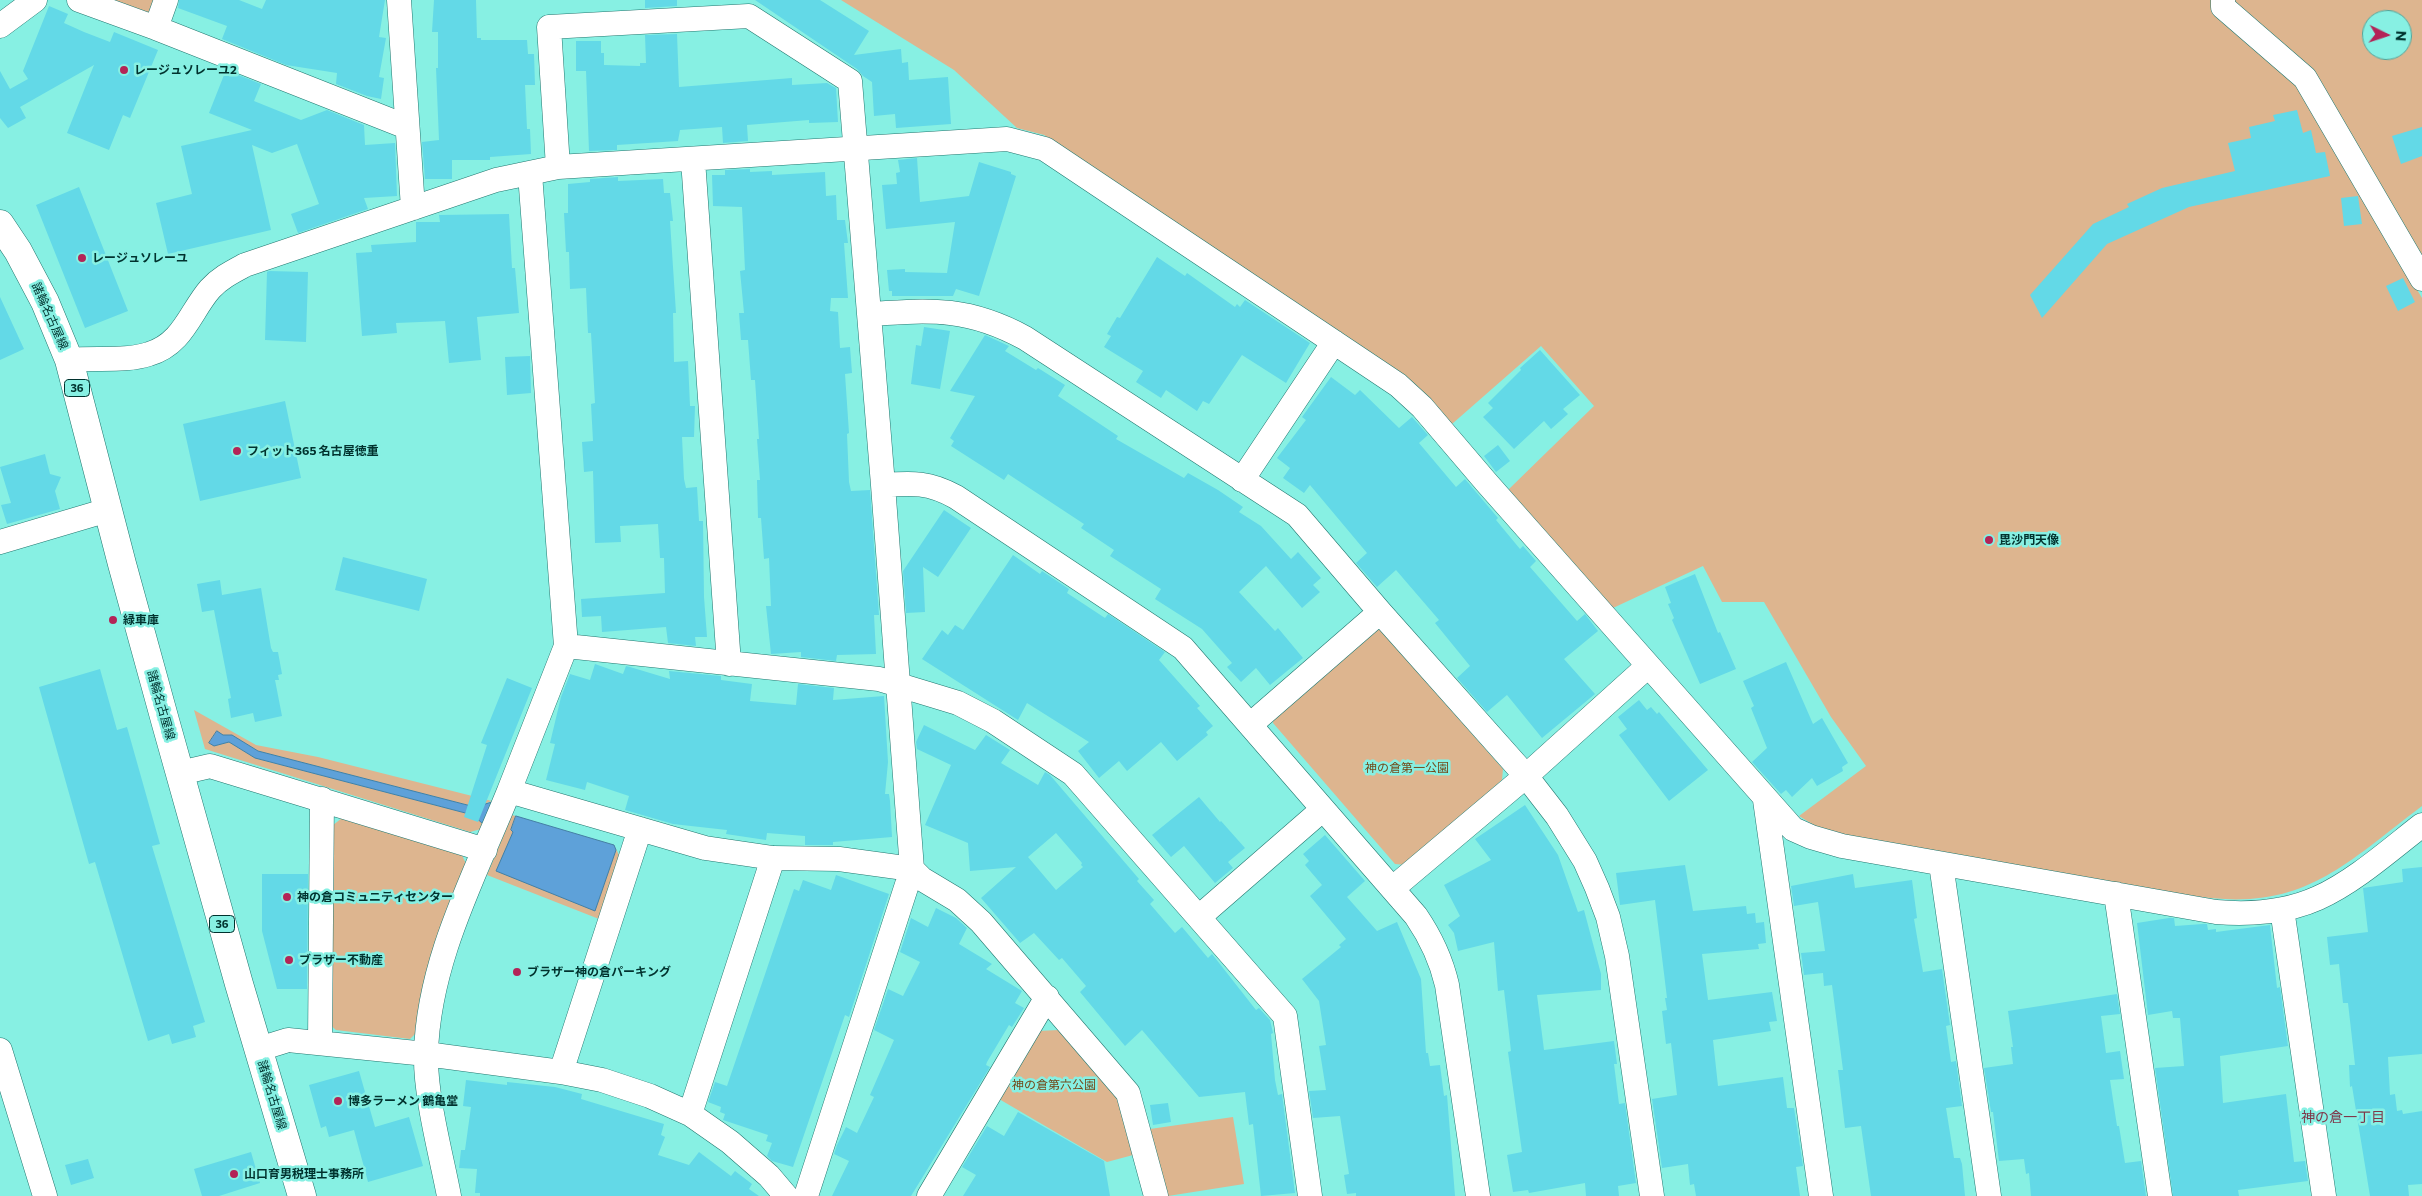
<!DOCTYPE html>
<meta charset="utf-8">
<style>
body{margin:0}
#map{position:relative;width:2422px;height:1196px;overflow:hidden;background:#87f0e3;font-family:Commissioner,sans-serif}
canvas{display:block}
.north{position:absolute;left:2362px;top:10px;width:50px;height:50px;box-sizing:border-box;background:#87f0e3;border:1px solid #51a49b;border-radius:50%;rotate:94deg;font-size:14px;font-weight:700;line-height:20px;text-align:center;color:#01322e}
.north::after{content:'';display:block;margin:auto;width:18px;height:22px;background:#b32457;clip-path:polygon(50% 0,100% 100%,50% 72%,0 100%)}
</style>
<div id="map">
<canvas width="2422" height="1196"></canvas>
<div class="north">N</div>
</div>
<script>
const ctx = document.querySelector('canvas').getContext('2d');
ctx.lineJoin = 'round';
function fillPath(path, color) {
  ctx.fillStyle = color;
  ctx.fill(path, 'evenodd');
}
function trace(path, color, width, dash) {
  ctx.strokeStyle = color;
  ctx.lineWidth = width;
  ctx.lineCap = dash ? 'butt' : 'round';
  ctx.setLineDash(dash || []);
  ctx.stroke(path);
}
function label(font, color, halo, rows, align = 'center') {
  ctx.font = font + ' Commissioner,"Noto Sans JP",sans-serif';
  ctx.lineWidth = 5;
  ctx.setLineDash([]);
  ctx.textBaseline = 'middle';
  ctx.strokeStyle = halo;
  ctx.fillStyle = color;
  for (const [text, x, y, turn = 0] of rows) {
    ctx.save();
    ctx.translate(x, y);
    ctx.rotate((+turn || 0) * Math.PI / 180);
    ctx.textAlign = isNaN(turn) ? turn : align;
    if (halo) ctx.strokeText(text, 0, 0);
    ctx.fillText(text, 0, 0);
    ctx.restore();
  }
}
fillPath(new Path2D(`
 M110,0H158L151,12L147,13Z
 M841,0H2213V14L2296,84L2422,298V806C2339,869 2300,914 2188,895L1836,833L1817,827L1799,816L1866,766L1831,717L1764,602H1722L1703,566L1613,608L1508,490L1594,406L1541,346L1452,424L1207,243L1044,135L1017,128L954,70Z
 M2232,0H2422V260L2312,70ZM2372,20H2402V50H2372Z
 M1370,629L1381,630L1503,769L1502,780L1406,865L1395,864L1273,723L1274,713Z
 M194,710L256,745L318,757L492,801L475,807L258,751L232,735L214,746L229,742L255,758L473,815L483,824L481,829L470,832L205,749Z
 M512,815L614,845L620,857L599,919L487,875Z
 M342,818L462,855L466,864L417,1032L410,1039L336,1030L328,1023V829Z
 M1059,1030L1117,1096L1133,1155L1107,1162L999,1099L1038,1031Z
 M1233,1117L1244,1184L1168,1196L1150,1129Z`), '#ddb58f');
const water = new Path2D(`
 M217,731L223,735H232L258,751L475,807L492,802L483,824L473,815L255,758L229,742L214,746L209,743Z
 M516,816L614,845L616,850L595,911L496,871L513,832L511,830Z`);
fillPath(water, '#5ea1d9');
trace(water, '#4280a6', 1);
fillPath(new Path2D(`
 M179,0H239L262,9L266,0H385L379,37L386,38L379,77L384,78L381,99L367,96L336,84L337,73L286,65L222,39L227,26L178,8Z
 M434,0H476L477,38H481V40H527L528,54H534L535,85H525L527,129H530L531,154L490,157V160H452V179H425L422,142L439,140L436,68H438V32H432Z
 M645,0H677V6L645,8Z
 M755,0H820L869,31L854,55L901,49L902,63L908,62L909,80L948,77L951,124L896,128L895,114L874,116L872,82L863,76L857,69Z
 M49,6L68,14L64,23L84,32L110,42L114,32L158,50L130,118L123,115L109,150L67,133L94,65L20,107L26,118L8,128L0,118V71L10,89L28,79L23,71Z
 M677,34L679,87L792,78V85L827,83L836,88L838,122L809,123V120L747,125L748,141L723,143L722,127L680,130L678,141L617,145V150L589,151L586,71H576V41H601V53H604V65L640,66V63H646L645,35Z
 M226,70L261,84L254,101L301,120L327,110L364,125L365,145L395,143L397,196L364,198L368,209L298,233L291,214L319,204L297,144L272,153L252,145L271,230L168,254L156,203L192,194L181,146L252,130L209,113Z
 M2297,110L2303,133L2311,130L2316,153L2325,152L2330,176L2189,207L2107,244L2042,318L2030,295L2093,224L2129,207L2127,204L2162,188L2235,171L2228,143L2251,138L2249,127L2275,121L2273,115Z
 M2422,127V156L2401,164L2392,136Z
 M917,158L920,202L969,196L979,162L1011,172V174L1016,176L979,296L956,289L953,296H892V291H889L887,270L905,269V272L947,273L955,222L886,229L882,185L897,184L896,173L900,172L898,160Z
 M750,169V172L772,171V175L825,172L826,196L836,195L837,220H845L848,243H844L848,298H831L830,311L838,312L840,348L850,347L852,373L845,374L849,433L847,434L849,482L851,491L870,490L879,615H874L876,654L837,655L836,661L801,657V652L771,654L766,606H771L769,558L764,559L761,518H758L757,480H760L757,439H759L755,380H751L748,340H741L739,313H744L740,271L745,270L742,207L713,206L712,175H725V170Z
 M618,177V181L663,179L664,193H670L673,221H670L676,313H673L674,362L688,361L690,406H695L694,437H682L684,479L686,488L697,487L699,521H703L704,597L707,637H695L696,646L668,643L666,627L602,632L601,616L582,617L581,599L665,593L664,558H660L658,524L620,526L621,542L595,543L593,471L584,472L582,442L593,441L591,404L595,403L591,333H588L586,288L570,289L569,252H566L564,213H568V184L590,182V179Z
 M79,187L128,311L85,328L36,205Z
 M2358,196L2362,224L2344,226L2341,198Z
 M509,214L512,268H515L519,313L477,317L481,360L449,363L445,321L396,323L397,333L362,336L356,253L372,252L371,245L416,242V222H440L439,215Z
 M1157,257L1185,276L1187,273L1235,307L1237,304L1240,307L1245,300L1310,343L1286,383L1242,355L1209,404L1203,401L1197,411L1166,390L1161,398L1136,382L1143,371L1104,347L1111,336L1107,334L1117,317L1120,318Z
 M269,271L308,272L306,342L265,340L267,272Z
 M2403,278L2415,302L2398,311L2386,286Z
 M0,297L24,349L0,360Z
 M924,327L950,331L940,389L911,384L916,345L921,346Z
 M985,335L1009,346L1005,351L1036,370L1038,368L1065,385L1058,396L1118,436L1116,439L1184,478L1188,473L1218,490L1243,507L1239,512L1261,526L1291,559L1298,552L1321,578L1313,585L1320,592L1302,608L1266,566L1239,592L1275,631L1278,628L1303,658L1270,685L1256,668L1241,682L1227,667L1232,663L1202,629L1155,599L1161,589L1110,556L1114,550L1081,528L1084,524L1008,474L1004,480L951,446L954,441L950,438L975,396L950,391Z
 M1540,350L1580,395L1563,409L1568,414L1551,429L1544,421L1514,449L1483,417L1493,408L1488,403L1521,370L1520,368Z
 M530,356L531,393L507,395L505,357Z
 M1331,377L1355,395L1360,390L1399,428L1412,417L1428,435L1419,443L1456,487L1465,479L1498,518L1496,520L1520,549L1523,546L1536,561L1530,567L1577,621L1585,614L1598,631L1564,659L1595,694L1542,738L1507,695L1487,712L1457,678L1470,666L1435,623L1439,620L1396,570L1377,587L1356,563L1367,553L1310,485L1304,493L1283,478L1290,468L1277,458L1306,420L1302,417Z
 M285,401L301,478L200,501L183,424Z
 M1498,445L1510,461L1496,472L1484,456Z
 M45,454L50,474L61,477L55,491L60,509L7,524L1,505L11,503L0,467Z
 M944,510L971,528L938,577L923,567L925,612L906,613L903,571Z
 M1013,555L1040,574L1042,571L1069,589L1067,593L1105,618L1108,614L1165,652L1159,660L1200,706L1197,708L1213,726L1206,732L1208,735L1177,761L1161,742L1127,771L1119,761L1099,778L1078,751L1089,742L1027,703L1018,720L922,659L942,630L948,635L955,625L963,630Z
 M343,557L427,579L419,611L335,590Z
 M1695,574L1718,633L1720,632L1736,669L1700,684L1672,620L1674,618L1668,604L1671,603L1665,587Z
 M220,580L222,595L261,588L271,648L273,652H278L282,674L278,675L279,680H275L282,716L255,722L253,713L231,718L228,699L231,698L214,610L202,612L197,584Z
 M1786,662L1813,724L1822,718L1848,763L1842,767L1843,771L1817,786L1812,778L1792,797L1786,790L1781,794L1752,762L1767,748L1751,708L1754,706L1743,681Z
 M595,664L623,674L626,666L630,667L670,679L669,671L721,676V680L752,684L750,701L796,705L798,684L834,688L833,700L884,696L888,762L885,794H889L890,801L892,837L833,842V845H805V836L767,833L766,840L726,834L727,830L673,824L625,810L629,796L587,782L585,790L546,780L555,744L550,743L561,697L570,674L590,680Z
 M100,669L117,730L127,727L160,844L152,846L205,1022L193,1026L196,1037L172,1044L169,1034L148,1041L95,862L89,864L39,687Z
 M507,678L532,688L478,822L464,817L487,745L481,743Z
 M1639,700L1647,710L1651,707L1657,714L1659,712L1708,770L1669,801L1619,735L1627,729L1618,717Z
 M924,725L975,750L986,735L1010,750L1001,763L1038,785L1045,772L1050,775L1139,879L1137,881L1154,900L1150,904L1175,933L1182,927L1208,958L1212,954L1256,1010L1259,1008L1270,1020L1273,1033L1271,1034L1275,1080L1278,1095L1282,1094L1295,1193L1261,1196L1253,1124L1249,1125L1245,1092L1199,1097L1142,1030L1125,1046L1080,992L1086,986L1062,958L1059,960L1034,933L1020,943L981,898L1016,867L970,871L968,843L925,825L951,765L917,749L916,742ZM1056,833L1082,863L1081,865L1083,867L1056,890L1028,857Z
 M1199,797L1220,822L1221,821L1245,848L1228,862L1233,868L1215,883L1184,846L1171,857L1152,835Z
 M1525,805L1558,855L1578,912L1584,910L1601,974V990L1537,995L1544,1050L1614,1041L1617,1064H1614L1619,1104L1625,1103L1636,1183L1618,1186L1619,1196H1586L1585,1183L1529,1193L1528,1190L1513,1192L1507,1155L1522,1152L1508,1052L1511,1051L1504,990L1498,991L1494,942L1458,951L1454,933L1448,925L1460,916L1444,885L1491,860L1475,839Z
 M1325,835L1365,881L1347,897L1377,931L1397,922L1421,979L1426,1053H1428L1430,1066L1440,1065L1444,1096L1447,1095L1455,1196H1356V1193L1347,1194L1344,1175L1349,1174L1340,1116L1313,1118L1309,1091L1326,1090L1319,1046L1326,1045L1319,1001L1302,979L1341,947L1339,945L1346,939L1310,896L1322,885L1305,865L1309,861L1303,854Z
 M1685,865L1693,911L1746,906L1747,914L1755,913L1756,923L1764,922L1766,943L1758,944L1759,949L1702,954L1708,1000L1772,992L1777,1021L1769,1022L1771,1031L1713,1040L1718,1086L1783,1077L1787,1108H1794L1803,1166L1796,1167L1800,1196H1696L1694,1184L1690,1185L1688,1164L1662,1168L1652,1099L1677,1095L1671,1043L1666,1044L1662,1011L1667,1010L1665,998H1667L1655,900L1620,905L1616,873Z
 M2422,867V1054L2388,1057L2390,1095L2395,1094L2397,1111L2402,1110L2403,1114L2422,1111V1184L2408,1185L2409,1196H2370L2352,1086L2350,1087L2349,1065H2355L2348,1003H2343L2339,964L2330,965L2327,937L2368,932L2363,888L2403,882L2402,869Z
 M262,874H308L307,989H277L262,931Z
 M1853,874L1855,888L1912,880L1917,918L1914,919L1923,972L1942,969L1950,1025L1946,1026L1951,1062L1956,1061L1962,1106L1946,1108L1954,1158H1960L1962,1164L1965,1196H1871L1861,1126L1845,1128L1838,1070H1843L1832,985L1824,986L1823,973L1804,975L1801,953L1825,951L1818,902L1794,906L1791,886Z
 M836,875L889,894L849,1017L845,1015L793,1167L772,1161L767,1156L772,1143L766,1141L768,1135L723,1120L725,1114L720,1112L721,1107L708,1102L715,1082L727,1086L794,889L799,891L803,880L831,890Z
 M936,908L956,918L967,928L959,944L992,964L986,969L1022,991L1015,1003L1024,1008L1012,1027L1009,1025L987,1062L986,1065L990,1067L911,1196H832L849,1161L834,1154L837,1145L846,1127L857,1133L874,1097L870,1095L894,1040L874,1030L888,989L903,996L920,962L900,952L911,918L928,927Z
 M2169,918H2174L2175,926L2203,924H2207L2208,930L2216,929V932L2270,925L2277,988L2280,987L2288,1046L2220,1056L2223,1103L2286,1094L2294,1162L2305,1161L2308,1181L2238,1190L2239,1196H2173L2155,1068L2184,1066L2180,1018H2173L2172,1011L2148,1015L2137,923Z
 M2117,994L2120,1014L2101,1016L2106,1053L2120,1051L2124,1079L2110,1080L2117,1126H2119L2125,1163L2141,1161L2146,1196H2031L2029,1173L2026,1174L2024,1159L1999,1161L1993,1112H1991L1984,1068L2013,1064L2011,1047H2013L2008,1011Z
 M359,1071L375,1127L409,1117L423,1166L368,1182L354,1130L329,1137L326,1126L321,1128L309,1085Z
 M466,1080L507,1085V1082L555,1087L582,1094L581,1099L664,1124L661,1135L665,1137L658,1155L689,1165L699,1152L731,1176L735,1171L752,1184L749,1189L759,1196H480V1193H475L477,1169L459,1168L461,1150H465L471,1107L463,1106Z
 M1168,1103L1171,1122L1153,1125L1150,1105Z
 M1018,1112L1104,1161L1110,1196H963L976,1175L962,1167L987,1126L1004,1136Z
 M251,1152L260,1183L219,1196H202L194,1169Z
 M88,1159L94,1178L71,1185L65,1165Z`), '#63d9e7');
const minor = new Path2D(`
 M79,0L156,28L407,127
 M399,0L413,208
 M2223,0V7L2305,78L2422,279
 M0,26L35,0
 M156,28L166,0
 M693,160L729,664
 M558,167L549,27L749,16L850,81L883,485C913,483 929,482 956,497L1183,648L1416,916C1431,938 1441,959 1447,985L1478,1196
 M530,174L566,646L879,679L958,703L993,721L1073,774L1285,1016L1310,1196
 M869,314C932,310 968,307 1025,338L1297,515L1380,612L1526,776L1557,816L1585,861L1597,888L1608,917L1617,956L1652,1196
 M69,360C95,357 125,362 149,354C183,344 190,312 210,289C220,278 232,272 245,265L496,180L558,167L1007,139L1045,149L1398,385L1422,407L1486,482L1793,829L1811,837L1842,846L2216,912C2249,915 2287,912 2318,898C2354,882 2391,849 2422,825
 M1242,480L1334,342
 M0,542L108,510
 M566,646L509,791L705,848L773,858L839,859L912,869L922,879L957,900L981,922L1128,1093L1156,1196
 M1250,725L1380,612
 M180,773L210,766L485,850
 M1765,800L1821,1196
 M1941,864L1989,1196
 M1393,888L1526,776L1648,666
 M2116,894L2160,1196
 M2282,909L2324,1196
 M1199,917L1322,810
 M320,1043L322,799
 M259,1049L288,1040L426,1054L561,1072L602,1080L650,1096L690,1114L730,1142L769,1176L786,1196
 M0,1050L45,1196
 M561,1072L640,829
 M690,1114L773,858
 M449,1196C441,1154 425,1096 426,1054C428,962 475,875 509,791
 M806,1196L912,869L883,485
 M929,1196L1047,997`);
const major = new Path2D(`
 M0,224L18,251L45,302L69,360L122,564L166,724L239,984L302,1196`);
trace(minor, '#22776f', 25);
trace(major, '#22776f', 29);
trace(minor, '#fff', 24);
trace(major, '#fff', 28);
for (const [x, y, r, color] of [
 [124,70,5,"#b32457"],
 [82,258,5,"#b32457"],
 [237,451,5,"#b32457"],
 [1989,540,5,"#b32457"],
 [113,620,5,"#b32457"],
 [287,897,5,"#b32457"],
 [289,960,5,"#b32457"],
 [517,972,5,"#b32457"],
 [338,1101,5,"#b32457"],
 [234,1174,5,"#b32457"]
]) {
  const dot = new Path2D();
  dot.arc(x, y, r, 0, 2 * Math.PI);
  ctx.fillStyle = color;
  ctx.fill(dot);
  trace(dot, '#87f0e3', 2);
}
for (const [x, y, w] of [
 [77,388,25],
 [222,924,25]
]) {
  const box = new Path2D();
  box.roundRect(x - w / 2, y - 8.5, w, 17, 4);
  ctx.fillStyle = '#87f0e3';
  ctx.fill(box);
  trace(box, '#01322e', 1);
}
label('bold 11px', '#01322e', null, [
 ["36",77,388],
 ["36",222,924]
]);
label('bold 12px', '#01322e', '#87f0e3', [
 ["レージュソレーユ2",134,70],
 ["レージュソレーユ",92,258],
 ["フィット365 名古屋徳重",247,451],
 ["毘沙門天像",1999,540],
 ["緑車庫",123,620],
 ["神の倉コミュニティセンター",297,897],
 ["ブラザー不動産",299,960],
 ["ブラザー神の倉パーキング",527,972],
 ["博多ラーメン 鶴亀堂",348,1101],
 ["山口育男税理士事務所",244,1174]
], 'left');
label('12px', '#01322e', '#87f0e3', [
 ["諸輪名古屋線",50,316,66],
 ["諸輪名古屋線",161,705,74],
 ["諸輪名古屋線",272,1095,73]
]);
label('12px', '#734a1c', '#87f0e3', [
 ["神の倉第一公園",1407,768],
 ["神の倉第六公園",1054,1085]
]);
label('14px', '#7f384a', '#87f0e3', [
 ["神の倉一丁目",2343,1117]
]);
</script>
